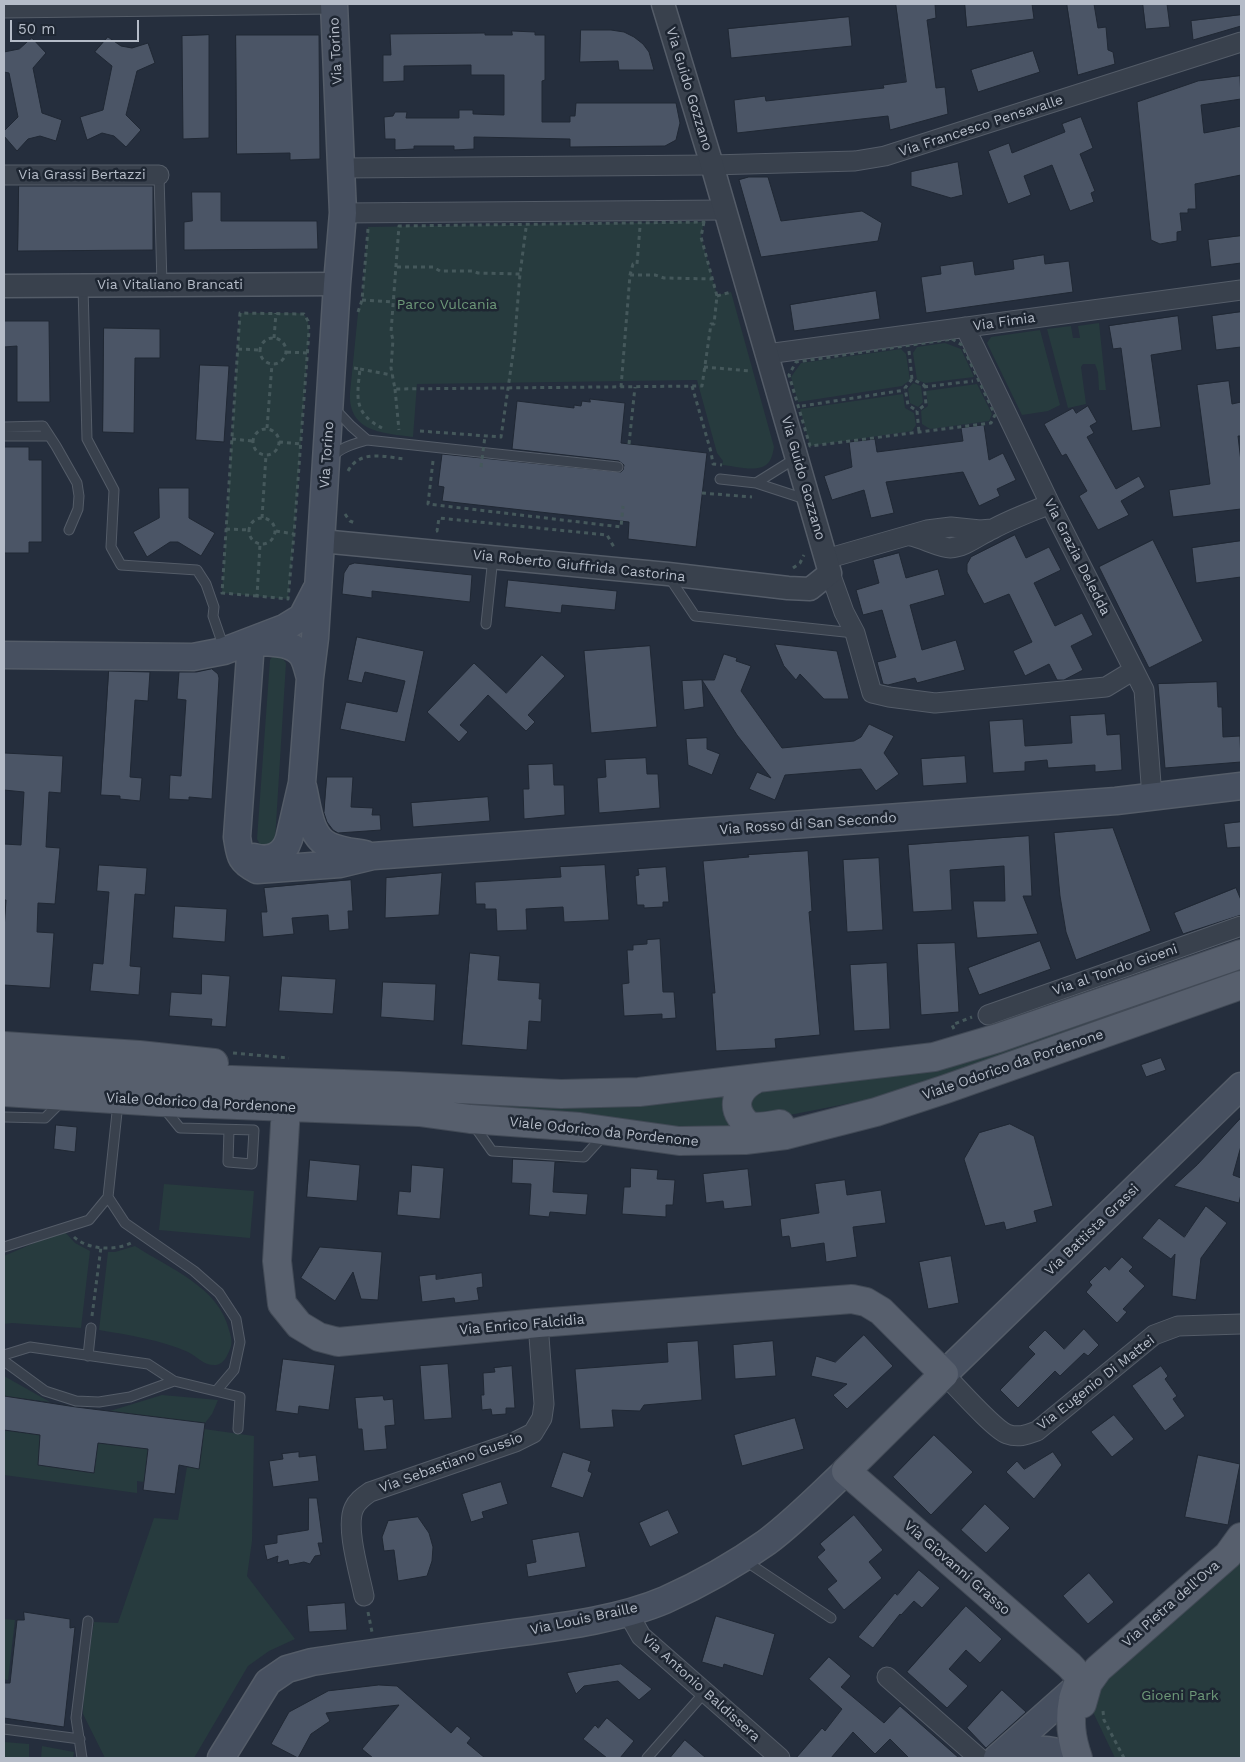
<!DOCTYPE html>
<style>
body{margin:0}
#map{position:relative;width:1245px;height:1762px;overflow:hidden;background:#252e3d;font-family:"Work Sans",sans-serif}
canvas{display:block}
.frame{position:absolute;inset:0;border:5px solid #b5bcc8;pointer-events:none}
.scale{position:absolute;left:10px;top:20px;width:129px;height:22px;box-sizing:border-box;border:2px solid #b5bcc8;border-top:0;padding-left:6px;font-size:15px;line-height:18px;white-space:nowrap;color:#b5bcc8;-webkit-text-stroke:4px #1e2632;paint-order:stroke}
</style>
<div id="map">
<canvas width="1245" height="1762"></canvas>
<div class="frame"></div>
<div class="scale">50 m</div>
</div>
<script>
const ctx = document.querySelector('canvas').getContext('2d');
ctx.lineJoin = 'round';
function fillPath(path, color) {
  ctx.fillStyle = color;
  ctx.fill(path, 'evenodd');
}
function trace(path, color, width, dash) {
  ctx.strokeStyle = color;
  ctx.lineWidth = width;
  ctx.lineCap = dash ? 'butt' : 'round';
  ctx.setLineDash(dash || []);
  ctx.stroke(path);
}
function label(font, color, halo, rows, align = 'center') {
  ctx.font = font + ' "Work Sans",sans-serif';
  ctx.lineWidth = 5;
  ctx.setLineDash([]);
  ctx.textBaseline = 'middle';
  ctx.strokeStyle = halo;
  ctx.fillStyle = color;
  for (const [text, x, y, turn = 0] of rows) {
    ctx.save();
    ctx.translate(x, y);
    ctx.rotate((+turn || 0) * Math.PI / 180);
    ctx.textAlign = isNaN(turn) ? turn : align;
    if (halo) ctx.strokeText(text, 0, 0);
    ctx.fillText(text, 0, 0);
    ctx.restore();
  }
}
fillPath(new Path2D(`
 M704,222L701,237L717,295L731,292L774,447C773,452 772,458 769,462C760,474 735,466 722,465L723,461L717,453L697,380L417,384L413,437C385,433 348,433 350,393L358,313L362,300L368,227Z
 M240,313H297L304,314L308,321L309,331L294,534L288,599L222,593Z
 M1099,323L1106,390H1099L1098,372L1095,364H1083L1081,367L1086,404L1068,408L1047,329L1071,326L1073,338H1080L1078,326Z
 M1040,330L1060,405L1048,411L1022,415L987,343L991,337Z
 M945,343L961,349L974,377L925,383L917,380L913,353L917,347Z
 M901,349L906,354L910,380L902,386L798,402L791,377L801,363Z
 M913,383L921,386L923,402L918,407L910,403L908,389Z
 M977,384L992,414L989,421L930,429L922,424L921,411L928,406L926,391Z
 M903,394L905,408L914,413L916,425L912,431L810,446L800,409Z
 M272,657C279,656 282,657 286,663L275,840L266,847L261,846L257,839L270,660Z
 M1241,965V971L978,1066L866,1100L764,1120L754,1118L748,1095Z
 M355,1094L564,1107H610L724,1094C720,1109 724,1121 735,1131L721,1133Z
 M164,1184L254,1191L250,1238L159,1230Z
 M65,1232L75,1243L90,1251L81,1328L12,1323L4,1324V1256L48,1237Z
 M135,1246C170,1269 219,1287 229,1330C231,1337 233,1342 230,1349C227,1356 224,1364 216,1365C204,1366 198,1357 188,1352C161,1340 129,1335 99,1330L108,1252H115Z
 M4,1376L50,1402L4,1396Z
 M162,1395L218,1400L212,1414L205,1423L110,1411Z
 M204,1429L254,1436L252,1541L247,1576L295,1639L269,1651L248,1666L194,1758H105L83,1714L84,1687L94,1622L118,1623L154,1518L178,1520L187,1467L199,1468Z
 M4,1430L40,1435L38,1465L93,1473L98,1443L148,1449L144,1482L137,1481V1493L4,1475Z
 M1241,1558V1758H1115L1092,1710L1096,1691L1105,1679Z
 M4,1619L15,1620L8,1680L4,1679L5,1650Z
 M4,1742L29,1744V1758H4Z
 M42,1746L74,1752L73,1758H41Z`), '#273b3e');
const building = new Path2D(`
 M896,4H935L936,18L927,20L936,88L945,87L948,114L890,130L888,116L737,133L734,100L765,96L766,101L884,88L883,85L906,82Z
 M965,4H1032L1034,19L967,27Z
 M1067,4H1094L1098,28L1106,27L1108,50L1113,52L1115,64L1078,75Z
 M1143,4H1167L1170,27L1146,29Z
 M1241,15V26L1193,40L1191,21Z
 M849,17L852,46L731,58L728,29Z
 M581,30H611L624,32L634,37L643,44L649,52L654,70H619L618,61L580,62Z
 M512,31L535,32V35H545V80L542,81V122H570V116H575L576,103H676L680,123L676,140L665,146L570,147V139L474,137V149L454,150V146H414V149L395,150V139H385L384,117L393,116L395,112H407L406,118H459V110H473V114L504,115V75H471V65L404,66V81L383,82V55H391L390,34L485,33V35H512Z
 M209,35V138L183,139L182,36Z
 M236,35H319L320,159L290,160V153L237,154Z
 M108,37L121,46L132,48L148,43L155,63L137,71L126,115L141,130L126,147L114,136L102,133L87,140L80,117L103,110L112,66L95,52Z
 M32,38L46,53L33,68L42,113L62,120L56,141L40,136L28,139L17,151L4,136V131L18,117L9,73L4,72V52L19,49Z
 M1033,51L1040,72L978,92L971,70Z
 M1240,76L1241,99L1201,105L1204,133L1241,126V175L1195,184L1196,209H1188V213H1180L1182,231L1177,232V241L1160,244L1151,240L1137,102L1198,81Z
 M1081,117L1093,148L1080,154L1095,191L1091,193L1094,202L1070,211L1052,165L1024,176L1031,195L1008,204L988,151L1009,143L1012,153L1065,132L1062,124Z
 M958,162L963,195L951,198L911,186V172Z
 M749,177H768L781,221L862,211L882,223L878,241L761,257L739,180Z
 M19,186H153V250L18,251Z
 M192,192H221V221H317L318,249L184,250V222L192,221Z
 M1241,236V263L1211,267L1208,240Z
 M1044,255L1045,264L1069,261L1073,292L926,313L921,277L941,274L940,266L973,261L975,275L1014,269L1013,260Z
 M876,291L880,319L794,331L790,305Z
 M1241,312V347L1216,350L1212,316Z
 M1178,316L1182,350L1151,355L1161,427L1132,431L1121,348L1113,349L1109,326Z
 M4,321H49L50,402H17V346L4,347Z
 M104,328L160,329V358H135L134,433L103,432Z
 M200,365L229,366L224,442L196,440Z
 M1229,381L1232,404L1241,402V436H1238L1241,462V509L1173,517L1169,490L1210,484L1197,385Z
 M590,399L625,403L621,443L707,453L696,547L628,539L629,522L442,501L444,487L438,486L442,454L621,472L623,470L624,465L619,461L512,449L517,401L574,408V405L581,406L582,401L590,402Z
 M1088,406L1097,422L1090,426L1094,433L1087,437L1116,489L1139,476L1145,487L1121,501L1129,515L1098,530L1079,496L1087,491L1066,454L1062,456L1044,424L1073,408L1076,413Z
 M984,425L989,460L1003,453L1016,480L997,489L1000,496L979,506L963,472L886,482L894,513L871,518L864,490L832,500L824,476L852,467L849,442L875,439L877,452L963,441L961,428Z
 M4,447H29V460H42V542H29V553H5Z
 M159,488H189V518L215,533L201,556L178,542H170L147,557L133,532L159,518Z
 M1015,535L1026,558L1049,547L1061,570L1034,583L1055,626L1082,613L1093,635L1071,646L1083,670L1064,680H1057L1049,664L1025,676L1013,651L1032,642L1009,594L984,604L967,572V564L971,557Z
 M1153,540L1203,641L1149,668L1099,567Z
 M1241,541V577L1196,583L1192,548Z
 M899,553L906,578L938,569L945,595L910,605L922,650L956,640L965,670L917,683L915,678L888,685L883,684L877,662L896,657L891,641L882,610L863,615L856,590L879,583L873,560Z
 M355,563L472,575L470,602L372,591V598L342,594L344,573L349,565Z
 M508,580L617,591L615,610L562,605L561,613L505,607Z
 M357,637L424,651L405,742L340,729L346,702L397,712L405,681L365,672L362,683L348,680Z
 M775,644L837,651L849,699H824L800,674L796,680L784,666Z
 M650,646L657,727L591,733L584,651Z
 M724,654L737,658L736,661L751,666L741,691L782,748L854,741L861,737L869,724L894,736L884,753L899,774L876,791L861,769L785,775L775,800L749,789L757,772L771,778L737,735L702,680H714Z
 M542,655L565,676L528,715L535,722L526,731L488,695L460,725L468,732L459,742L427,712L474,663L506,693Z
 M212,669L218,674L219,678L212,799L189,797V800L169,799L170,775L181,776L186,700L177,699L179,672H196Z
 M109,671L150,672L148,701L135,700L130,777L142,778L140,801L120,799V796L101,795Z
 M702,680L704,707L684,710L682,681Z
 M1217,682L1218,707H1222L1223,737L1240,736L1241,762L1165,768L1158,684Z
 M1105,714L1107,735L1120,734L1122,770L1095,772V765L1048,768L1047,760L1025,762V771L993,773L989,721L1023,719L1025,746L1072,743L1070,716Z
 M707,738V749L720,754L712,775L688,765L686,739Z
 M4,753L63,756L61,793L49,792L46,847L60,848L55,904L38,903L37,932L54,933L50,988L4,985V930L6,900H4V844L21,845L24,792L4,790Z
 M965,756L967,783L923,786L921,759Z
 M646,758L647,774H658L660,808L599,813L597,778L606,777L605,760Z
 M553,764L554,785H564L565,815L524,819L523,789H529L528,765Z
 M327,777H353L351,807L373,808L372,815H380L381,830L338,833L333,830L327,822L324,813Z
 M488,797L490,821L413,827L411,803Z
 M1241,822V847L1227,848L1224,824Z
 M1113,828L1151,931L1076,960L1066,932L1060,896L1054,833Z
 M1029,836L1032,896H1023L1038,934L977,938L973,901H1005L1004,866L950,870L952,910L913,912L908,845Z
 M808,851L812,911L809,912L820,1035L775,1039L776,1048L716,1051L712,993H715L703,861L749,857L748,855Z
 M879,858L883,930L847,932L843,860Z
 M99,865L147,868L145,895L135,894L130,966L141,967L139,995L90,991L93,963L103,964L109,892L97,891Z
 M605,865L609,920L564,922L563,907L526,909L527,930L497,931L496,909H485V904H476L475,882L561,877L560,867Z
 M666,867L669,902H663V907L644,908V905H637L635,876L639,875L638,869Z
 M442,873L439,915L385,918L386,878Z
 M351,880L353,911H348L349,929L329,931L328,915L292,918L294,934L263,937L261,912H267L264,888Z
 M1236,888L1241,900V915L1183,934L1174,913Z
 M175,906L227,909L225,942L173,938Z
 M660,939L663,992H674L676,1018L662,1019V1014L624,1016L622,984L629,983L627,950H633V945L647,944V940Z
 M1040,941L1051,969L979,995L968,968Z
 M955,943L959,1012L921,1015L917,944Z
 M470,953L500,956L498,980L540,983L539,999H542L541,1022L529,1021L527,1050L462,1045Z
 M887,963L890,1029L854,1031L850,965Z
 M202,974L230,976L226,1027L211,1026L212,1019L169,1016L171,992L201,994Z
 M282,976L336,979L333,1014L279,1011Z
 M383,982L436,984L434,1021L381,1017Z
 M1161,1058L1166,1070L1146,1077L1141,1065Z
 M1241,1118V1146L1233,1175L1241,1178V1194L1239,1203L1174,1186L1197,1165Z
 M1010,1124L1034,1136L1053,1206L1034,1211L1037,1222L1006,1230L1004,1222L985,1226L964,1159L979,1133Z
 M56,1125L77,1127L75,1152L54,1149Z
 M513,1159L570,1162H555L553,1192L588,1194L586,1215L550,1212L549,1217L529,1215L531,1184L512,1183Z
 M310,1160L360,1165L357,1201L307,1197Z
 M412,1165L444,1168L440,1219L397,1215L399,1191L410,1192Z
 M631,1168L658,1170L657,1179L675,1180L673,1205H666V1217L622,1214L624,1187H630Z
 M748,1169L752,1206L724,1209L723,1201L706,1203L703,1174Z
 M845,1180L847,1195L881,1190L886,1223L853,1227L857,1257L826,1262L824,1243L791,1248L789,1236L782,1237L780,1219L819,1213L815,1184Z
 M1206,1206L1227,1223L1201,1258L1196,1300L1172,1296L1175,1254L1171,1259L1142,1238L1159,1218L1184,1237Z
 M320,1247L382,1252L378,1300L361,1299L353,1272L335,1301L301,1278Z
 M951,1256L959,1303L928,1309L919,1262Z
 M1122,1257L1133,1267L1129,1271L1145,1286L1123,1309L1127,1312L1117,1323L1086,1292L1092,1285L1089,1282L1105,1266L1109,1270Z
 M482,1273L483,1287L477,1288L479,1300L455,1303L454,1298L422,1302L419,1276L436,1274V1279Z
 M1084,1329L1099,1345L1088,1356L1084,1353L1060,1376L1055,1371L1018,1408L1000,1390L1035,1354L1028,1347L1045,1330L1064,1349Z
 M864,1335L893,1366L847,1409L833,1395L847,1384L811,1376L816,1356L835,1362Z
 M698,1341L702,1400L644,1405L640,1411L612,1410L614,1427L580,1429L575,1369L668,1362L667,1343Z
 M773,1341L776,1376L735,1379L733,1345Z
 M283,1359L335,1365L329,1410L299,1406L298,1414L276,1411Z
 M448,1364L452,1418L424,1420L420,1366Z
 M512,1366L515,1408H506V1414L492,1415L491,1409L482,1410L481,1395H484L483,1373L495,1372L494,1368Z
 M1161,1366L1168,1376L1165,1379L1177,1396L1173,1399L1185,1416L1165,1431L1132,1386Z
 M4,1396L76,1407L205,1423L199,1469L179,1465L175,1494L143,1490L148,1449L98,1443L94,1473L38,1465L40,1435L4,1430Z
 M383,1396L384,1400L393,1399L395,1425L385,1426L387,1449L364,1451L362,1429H358L355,1398Z
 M1114,1415L1134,1439L1112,1457L1091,1432Z
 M795,1418L804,1449L742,1466L734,1435Z
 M934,1435L973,1472L931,1515L893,1477Z
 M299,1452V1457L316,1455L319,1481L273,1487L269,1461L283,1459L282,1454Z
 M563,1452L591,1461L588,1471L592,1473L583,1498L551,1487Z
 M1053,1452L1062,1465L1034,1499L1006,1472L1017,1461L1024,1469Z
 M1198,1455L1240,1464L1228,1525L1185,1517Z
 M501,1482L508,1504L482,1512L484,1518L471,1522L462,1494Z
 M309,1498H317L323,1543H318L321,1555L315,1556L310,1564L304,1562L289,1565L288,1560L277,1563L278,1556L267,1560L264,1545L277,1543V1535L308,1530Z
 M985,1504L1010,1528L986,1553L961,1530Z
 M668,1510L679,1533L650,1547L639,1523Z
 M854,1515L883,1550L869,1562L882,1578L844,1610L827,1589L837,1581L817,1557L825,1550L820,1544Z
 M418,1517L429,1533L433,1547L432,1561L427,1576L398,1581L394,1550L384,1551L382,1537L388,1521Z
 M579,1532L586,1567L528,1577L526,1564L536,1562L532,1540Z
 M919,1570L940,1588L922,1608L914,1601L901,1615L900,1614L873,1648L858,1637L895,1593L897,1595Z
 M1089,1573L1114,1602L1088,1624L1063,1596Z
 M345,1603L347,1630L309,1632L307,1606Z
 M966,1606L1002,1639L980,1663L966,1650L949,1669L968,1686L947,1708L907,1672Z
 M24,1612L70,1619V1628L75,1627L64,1727L4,1718V1683H10L17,1620H24Z
 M716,1616L775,1634L763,1676L724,1664L723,1668L702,1662Z
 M829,1657L851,1676L841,1687L884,1723L900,1706L959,1758H909L890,1739L875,1754L853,1732L831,1758H796L822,1728L825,1731L842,1709L809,1679Z
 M621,1664L652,1689L639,1700L618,1681L584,1686L576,1694L567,1673Z
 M379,1685L397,1686L451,1733L457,1726L471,1738L467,1743L485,1758H373L362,1749L399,1705L326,1713L330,1721L311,1734L298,1758L271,1744L289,1712L328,1691Z
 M1002,1690L1026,1712L986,1748L967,1728Z
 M607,1718L634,1741L620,1758H607L583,1739L595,1725L598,1728Z
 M685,1740L706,1758H670Z`);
fillPath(building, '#4b5566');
trace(building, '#202834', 1);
const service = new Path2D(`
 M159,175L162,285
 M83,286L87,439L114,490L111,547L121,565L197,570L206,584L214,607L213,616L224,648
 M335,409L351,426L367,440
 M4,427L43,426L56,446L77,483L79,496L78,509L69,530
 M4,436H49
 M332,457C341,447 354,444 367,440L618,467
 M720,479L756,483L805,499
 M756,483L796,458
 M669,577L695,616L854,633
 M486,624L493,557
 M163,1107L180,1128L254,1130L252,1164L228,1162L229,1130
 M4,1117L45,1118L62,1101
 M473,1124L492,1151L584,1157L604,1135
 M108,1197L125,1223L194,1271L219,1293L236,1319L240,1342L234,1370L217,1390
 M4,1247L89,1220L108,1197L118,1103
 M4,1355L30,1347L148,1364L174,1381L240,1397L238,1429
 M88,1356L91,1328
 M4,1361L45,1391L76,1401L99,1402L130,1397L174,1381
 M744,1560L831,1618
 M4,1729L80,1739
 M82,1758L76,1718L88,1621
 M647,1758L705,1692`);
const minor = new Path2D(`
 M4,8L334,4
 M342,168L712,165L855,161L885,156L1241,42
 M4,175H159
 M343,213L724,210
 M965,327L1050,504L1144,690L1152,797
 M767,354L1241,290
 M910,536C922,538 940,548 950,548C966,547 979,535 993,529C1011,519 1031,512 1050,504
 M826,559L927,530L951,527L980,530L992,529
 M830,573L844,612L855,633L872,693L889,697L935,703L1106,687L1134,670
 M988,1015L1241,926
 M944,1374C956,1386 994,1429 1007,1434C1018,1438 1026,1435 1037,1431L1154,1335L1178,1326L1241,1324
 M364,1596C360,1575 345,1527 354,1508C357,1501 363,1497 370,1492L515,1442L533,1433L542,1418L544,1404L538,1323
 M628,1613L641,1636L780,1758
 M887,1677L979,1758`);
const tertiary = new Path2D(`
 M4,286L337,284
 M321,541L668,574L788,588L810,589L830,573L712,165L663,4`);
const secondary = new Path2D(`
 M251,642L237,837C240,855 239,861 257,870L340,864L373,856L1116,801L1241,786
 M254,642C270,643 291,641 302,655C306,661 308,671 310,678
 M4,655L193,657L224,651L284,628L302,617L316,590
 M303,787C308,807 309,837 330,846C341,851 354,852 365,854
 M254,857C270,862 284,855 289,839L302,783L310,678L315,638L337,284L343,213L334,4
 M944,1374L1241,1086
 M1002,1756C1030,1747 1049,1747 1076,1758
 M221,1758L268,1682L287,1669L312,1662C377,1652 442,1643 507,1634C558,1627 618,1620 665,1600C701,1584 736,1564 767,1542C795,1521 820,1495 846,1471
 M997,1758L1077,1687`);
const primary = new Path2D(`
 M4,1046L139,1055L214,1063
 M4,1068L148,1077L399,1086L561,1094L639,1092L934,1057L998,1038L1241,954
 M756,1079C741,1086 731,1102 741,1117C743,1120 746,1124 749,1125C757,1129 772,1125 780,1124
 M4,1092L160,1102L419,1112L470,1119L580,1127L679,1141L745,1140L786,1135L876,1112L946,1089L1241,985
 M286,1107L277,1261L282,1304L299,1325L319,1337L338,1342L538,1323L852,1299L866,1302L881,1311L944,1374L846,1471L1069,1665C1072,1668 1077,1673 1078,1677C1080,1684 1074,1693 1073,1700C1069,1721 1071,1738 1078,1758
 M1082,1704L1088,1683L1098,1669L1228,1555L1241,1537`);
trace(service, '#545c68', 11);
trace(minor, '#545c68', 21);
trace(tertiary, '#545c68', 25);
trace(secondary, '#545c68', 29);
trace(primary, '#424a56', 30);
trace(new Path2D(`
 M704,222L701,237L717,296L714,324H711L702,386L395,389L391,368L393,340L391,332L399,226Z
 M397,267H433L440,271H473L478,273L520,274
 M630,275H655L664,278L712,279
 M717,296L731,292
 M362,300L393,302
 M358,312L362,300L368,229
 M260 351a13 13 0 1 1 26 0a13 13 0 1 1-26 0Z
 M274,338L276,313
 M952,339L962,345L995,415L991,423L810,446L789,375L796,362Z
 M238,349L260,350
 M909,351L912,379L924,385L926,404L917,411L919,432
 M287,352L307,353
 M704,367L751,371
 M354,368L360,369C357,397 353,413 382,428
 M360,369L392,375
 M912,379L905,388L908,405L917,411
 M692,386L711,452L713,464L722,465
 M621,387L630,275L633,264H637L640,227
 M924,387L973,381
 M395,389L399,430
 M802,406L905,390
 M267,428L272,364
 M253 442a13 13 0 1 1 26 0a13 13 0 1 1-26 0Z
 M420,431L501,437L514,347L520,274L526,228
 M232,439L253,441
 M279,442L301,444
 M629,444L635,387
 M433,461L428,504L621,527L623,506
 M348,471C360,449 385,457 405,459
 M702,493L752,497
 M345,514L350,521L355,523
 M249 531a13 13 0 1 1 26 0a13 13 0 1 1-26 0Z
 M262,518L266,455
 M226,529L249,530
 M276,531L294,534
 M436,531H437L439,518L607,535L615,549
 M793,568L800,563L804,555
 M257,596L222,593L240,313L304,314L308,321L309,331L294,534L288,599L257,596L260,544
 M954,1029L952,1025L972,1017
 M233,1053L289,1058
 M74,1237C88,1250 115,1251 131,1243
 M92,1316L101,1247
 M368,1612L372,1632
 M1103,1711L1104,1720L1124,1758`), '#45585b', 3, [4, 4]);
trace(service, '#39414d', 9);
trace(minor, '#39414d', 19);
trace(tertiary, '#39414d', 22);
trace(secondary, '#475060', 26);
trace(primary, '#575f6d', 28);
trace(new Path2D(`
 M481,467L485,436`), '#45585b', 3, [4, 4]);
label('14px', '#b5bcc8', '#1e2632', [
 ["Via Torino",336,51,-93],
 ["Via Guido Gozzano",689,89,73],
 ["Via Francesco Pensavalle",981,126,-18],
 ["Via Grassi Bertazzi",82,175],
 ["Via Vitaliano Brancati",170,285],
 ["Via Fimia",1004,322,-8],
 ["Via Torino",327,455,-86],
 ["Via Guido Gozzano",803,478,74],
 ["Via Grazia Deledda",1077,557,63],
 ["Via Roberto Giuffrida Castorina",579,566,6],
 ["Via Rosso di San Secondo",808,824,-4],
 ["Via al Tondo Gioeni",1115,970,-19],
 ["Viale Odorico da Pordenone",1013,1065,-19],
 ["Viale Odorico da Pordenone",201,1103,3],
 ["Viale Odorico da Pordenone",604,1132,6],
 ["Via Battista Grassi",1092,1230,-44],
 ["Via Enrico Falcidia",522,1325,-5],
 ["Via Eugenio Di Mattei",1096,1383,-38],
 ["Via Sebastiano Gussio",451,1463,-20],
 ["Via Giovanni Grasso",957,1568,41],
 ["Via Pietra dell'Ova",1171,1604,-41],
 ["Via Louis Braille",584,1619,-12],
 ["Via Antonio Baldissera",701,1688,42]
]);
label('14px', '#6d9878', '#1e2632', [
 ["Parco Vulcania",447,305],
 ["Gioeni Park",1180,1696]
]);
</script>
